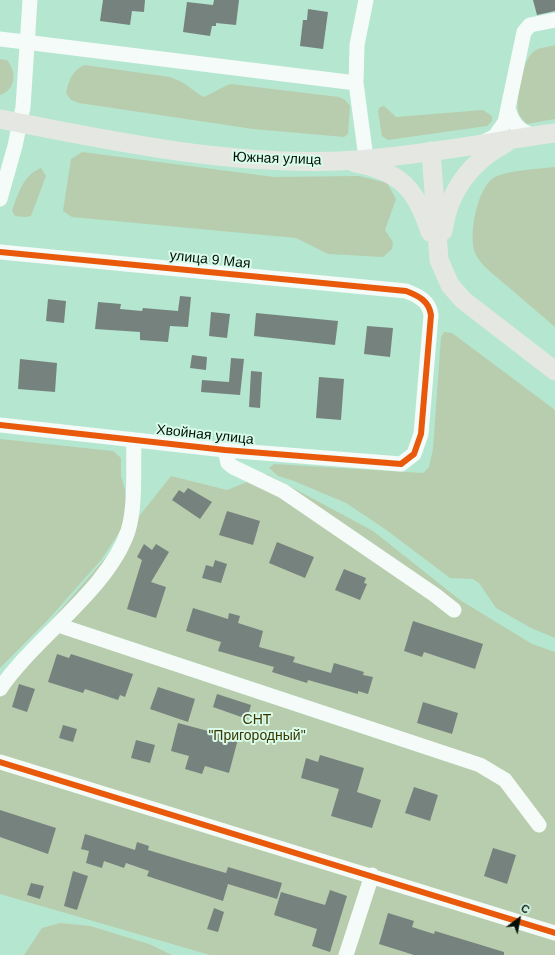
<!DOCTYPE html>
<meta charset="utf-8">
<style>
body{margin:0}
#map{position:relative;width:555px;height:955px;overflow:hidden;background:#b5e6d0;font-family:Arial,sans-serif}
canvas{display:block}
.north{position:absolute;left:499px;top:899px;width:40px;height:40px;-webkit-text-stroke:3px #d9fbea;paint-order:stroke;rotate:32deg;font-size:11px;font-weight:700;line-height:16px;text-align:center;color:#001107}
.north::after{content:'';display:block;margin:auto;width:14px;height:18px;background:#001107;clip-path:polygon(50% 0,100% 100%,50% 72%,0 100%)}
</style>
<div id="map">
<canvas width="555" height="955"></canvas>
<div class="north">С</div>
</div>
<script>
const ctx = document.querySelector('canvas').getContext('2d');
ctx.lineJoin = 'round';
function fillPath(path, color) {
  ctx.fillStyle = color;
  ctx.fill(path, 'evenodd');
}
function trace(path, color, width, dash) {
  ctx.strokeStyle = color;
  ctx.lineWidth = width;
  ctx.lineCap = dash ? 'butt' : 'round';
  ctx.setLineDash(dash || []);
  ctx.stroke(path);
}
function label(font, color, halo, rows, align = 'center') {
  ctx.font = font + ' Arial,sans-serif';
  ctx.lineWidth = 4;
  ctx.setLineDash([]);
  ctx.textBaseline = 'middle';
  ctx.strokeStyle = halo;
  ctx.fillStyle = color;
  for (const [text, x, y, turn = 0] of rows) {
    ctx.save();
    ctx.translate(x, y);
    ctx.rotate((+turn || 0) * Math.PI / 180);
    ctx.textAlign = isNaN(turn) ? turn : align;
    if (halo) ctx.strokeText(text, 0, 0);
    ctx.fillText(text, 0, 0);
    ctx.restore();
  }
}
fillPath(new Path2D(`
 M555,45V119L527,124C523,120 520,117 518,111C516,97 522,57 536,50C541,47 549,47 555,45Z
 M0,59L7,60C17,72 16,90 0,95Z
 M85,65L170,77L182,82L203,97C214,93 221,87 231,84L339,97L345,100L350,106L348,134L344,137L253,129L79,103L71,100L66,93C69,80 72,70 85,65Z
 M384,106L396,117L483,110L492,116V121L487,126L388,140L382,136L378,111L380,107Z
 M82,152L274,177L359,176L387,183L396,199L385,230L393,242L392,249L383,257L328,254L296,238L72,217L63,211L71,159Z
 M555,167V327C539,313 522,299 506,285C496,276 483,268 476,255C467,239 477,186 495,177C509,170 539,169 555,167Z
 M41,168L46,176L31,216L25,217L15,216L12,211C18,194 23,175 41,168Z
 M444,332L452,333L555,410V638L531,628L496,608L479,583L473,579L450,578L385,529L346,503L294,481L278,476L269,468L274,464L423,473L429,467L433,449L441,337Z
 M0,439L113,451L121,458V476L125,490L127,511L121,530L101,560L47,621L0,668Z
 M267,474L373,531L460,600L532,644L555,652V955H210L0,894V680L2,677L114,548L171,476L227,490Z
 M60,923L90,926L149,944L172,955H24L42,928Z`), '#b8cdad');
fillPath(new Path2D(`
 M103,0H145L144,12L132,11L130,25L100,21Z
 M214,0H239L236,25L216,23V26H212L210,36L183,32L187,2L213,5Z
 M533,0H555V11L537,15Z
 M308,9L328,12L323,49L300,46L303,20H307Z
 M180,296L191,297L188,327L170,326L168,342L140,340V332L95,329L98,302L121,304L120,309L142,311L143,308L178,311Z
 M48,299L66,301L64,323L46,321Z
 M211,312L230,314L227,338L209,336Z
 M256,313L338,321L335,345L254,336Z
 M367,326L393,328L390,357L364,354Z
 M192,355L207,357L206,370L190,368Z
 M231,358L244,359L240,395L201,392L202,380L229,382Z
 M20,359L57,363L55,392L18,389Z
 M251,371L262,372L260,408L249,407Z
 M319,377L344,379L341,420L316,418Z
 M188,488L212,502L200,519L172,500L179,490L184,493Z
 M227,511L260,521L253,545L219,535Z
 M277,542L314,557L305,578L269,563Z
 M144,544L152,550L156,544L169,552L151,582L166,587L156,618L127,609L142,560L137,557Z
 M215,560L227,564L221,583L202,578L206,565L213,567Z
 M344,569L366,578L364,583L367,584L360,600L335,590Z
 M193,608L228,619L229,613L240,616L238,623L263,631L259,647L295,657L293,662L331,673L334,663L364,672L363,675L373,677L368,694L358,691V694L308,680L307,683L272,672L274,667L218,651L221,642L186,631Z
 M413,621L483,644L475,669L424,652L422,657L404,651Z
 M57,654L69,658L71,654L133,674L125,697L120,695L118,700L85,689L83,693L48,682Z
 M19,684L35,689L27,712L12,707Z
 M158,687L195,699L188,722L150,709Z
 M217,694L251,705L247,719L213,707Z
 M423,702L458,713L452,734L417,723Z
 M178,723L238,739L229,773L205,766L202,774L185,769L189,756L171,751Z
 M63,725L77,729L73,742L59,738Z
 M136,740L155,745L150,763L131,758Z
 M320,755L364,768L357,792L381,800L372,828L331,816L339,789L301,778L306,758L318,762Z
 M414,787L438,795L430,821L405,813Z
 M0,810L56,828L48,854L0,837Z
 M85,834L135,850L137,842L149,846L148,850L191,863L226,873L228,867L282,883L277,899L228,884L223,901L147,876L149,871L126,863L124,868L104,861L102,868L86,863L89,851L81,849Z
 M493,848L516,855L507,884L484,876Z
 M73,871L88,876L77,910L64,906Z
 M31,883L44,886L40,899L27,895Z
 M330,890L347,896L330,952L312,946L317,929L274,915L281,892L325,905Z
 M214,908L224,912L218,932L207,929Z
 M388,913L414,921L412,927L434,934L435,931L504,952V955H414L379,944Z`), '#76827e');
trace(new Path2D(`
 M366,0L357,45L356,83L366,158
 M0,39L356,83
 M509,111C513,125 520,131 535,136
 M482,143L495,136L505,122L524,32L530,25L555,20
 M0,199L15,146L23,107L30,0
 M0,252L406,291C419,296 429,301 431,315L421,434L414,454L401,464L225,450L0,425
 M225,450L228,463L233,467L283,491L435,595L454,610
 M58,625L480,765L505,780L539,825
 M0,689C35,637 108,590 128,531C136,506 133,466 134,440
 M0,762L555,933
 M346,955L372,875`), '#f4fbf8', 15);
trace(new Path2D(`
 M0,119C112,141 224,165 339,161C411,157 484,143 555,133
 M431,151L439,260L450,285L463,300L555,371
 M355,163C400,171 417,190 430,232
 M443,231C448,192 471,161 506,143`), '#e5e8e2', 19);
trace(new Path2D(`
 M0,252L406,291C419,296 429,301 431,315L421,434L414,454L401,464L225,450L0,425
 M0,762L555,933`), '#e8590c', 6);
label('14px', '#001107', '#d9fbea', [
 ["Южная улица",277,159,2],
 ["улица 9 Мая",210,260,6],
 ["Хвойная улица",205,435,6]
]);
label('14px', '#3c3701', '#d9fbea', [
 ["СНТ",257,720],
 ["\"Пригородный\"",257,736]
]);
</script>
